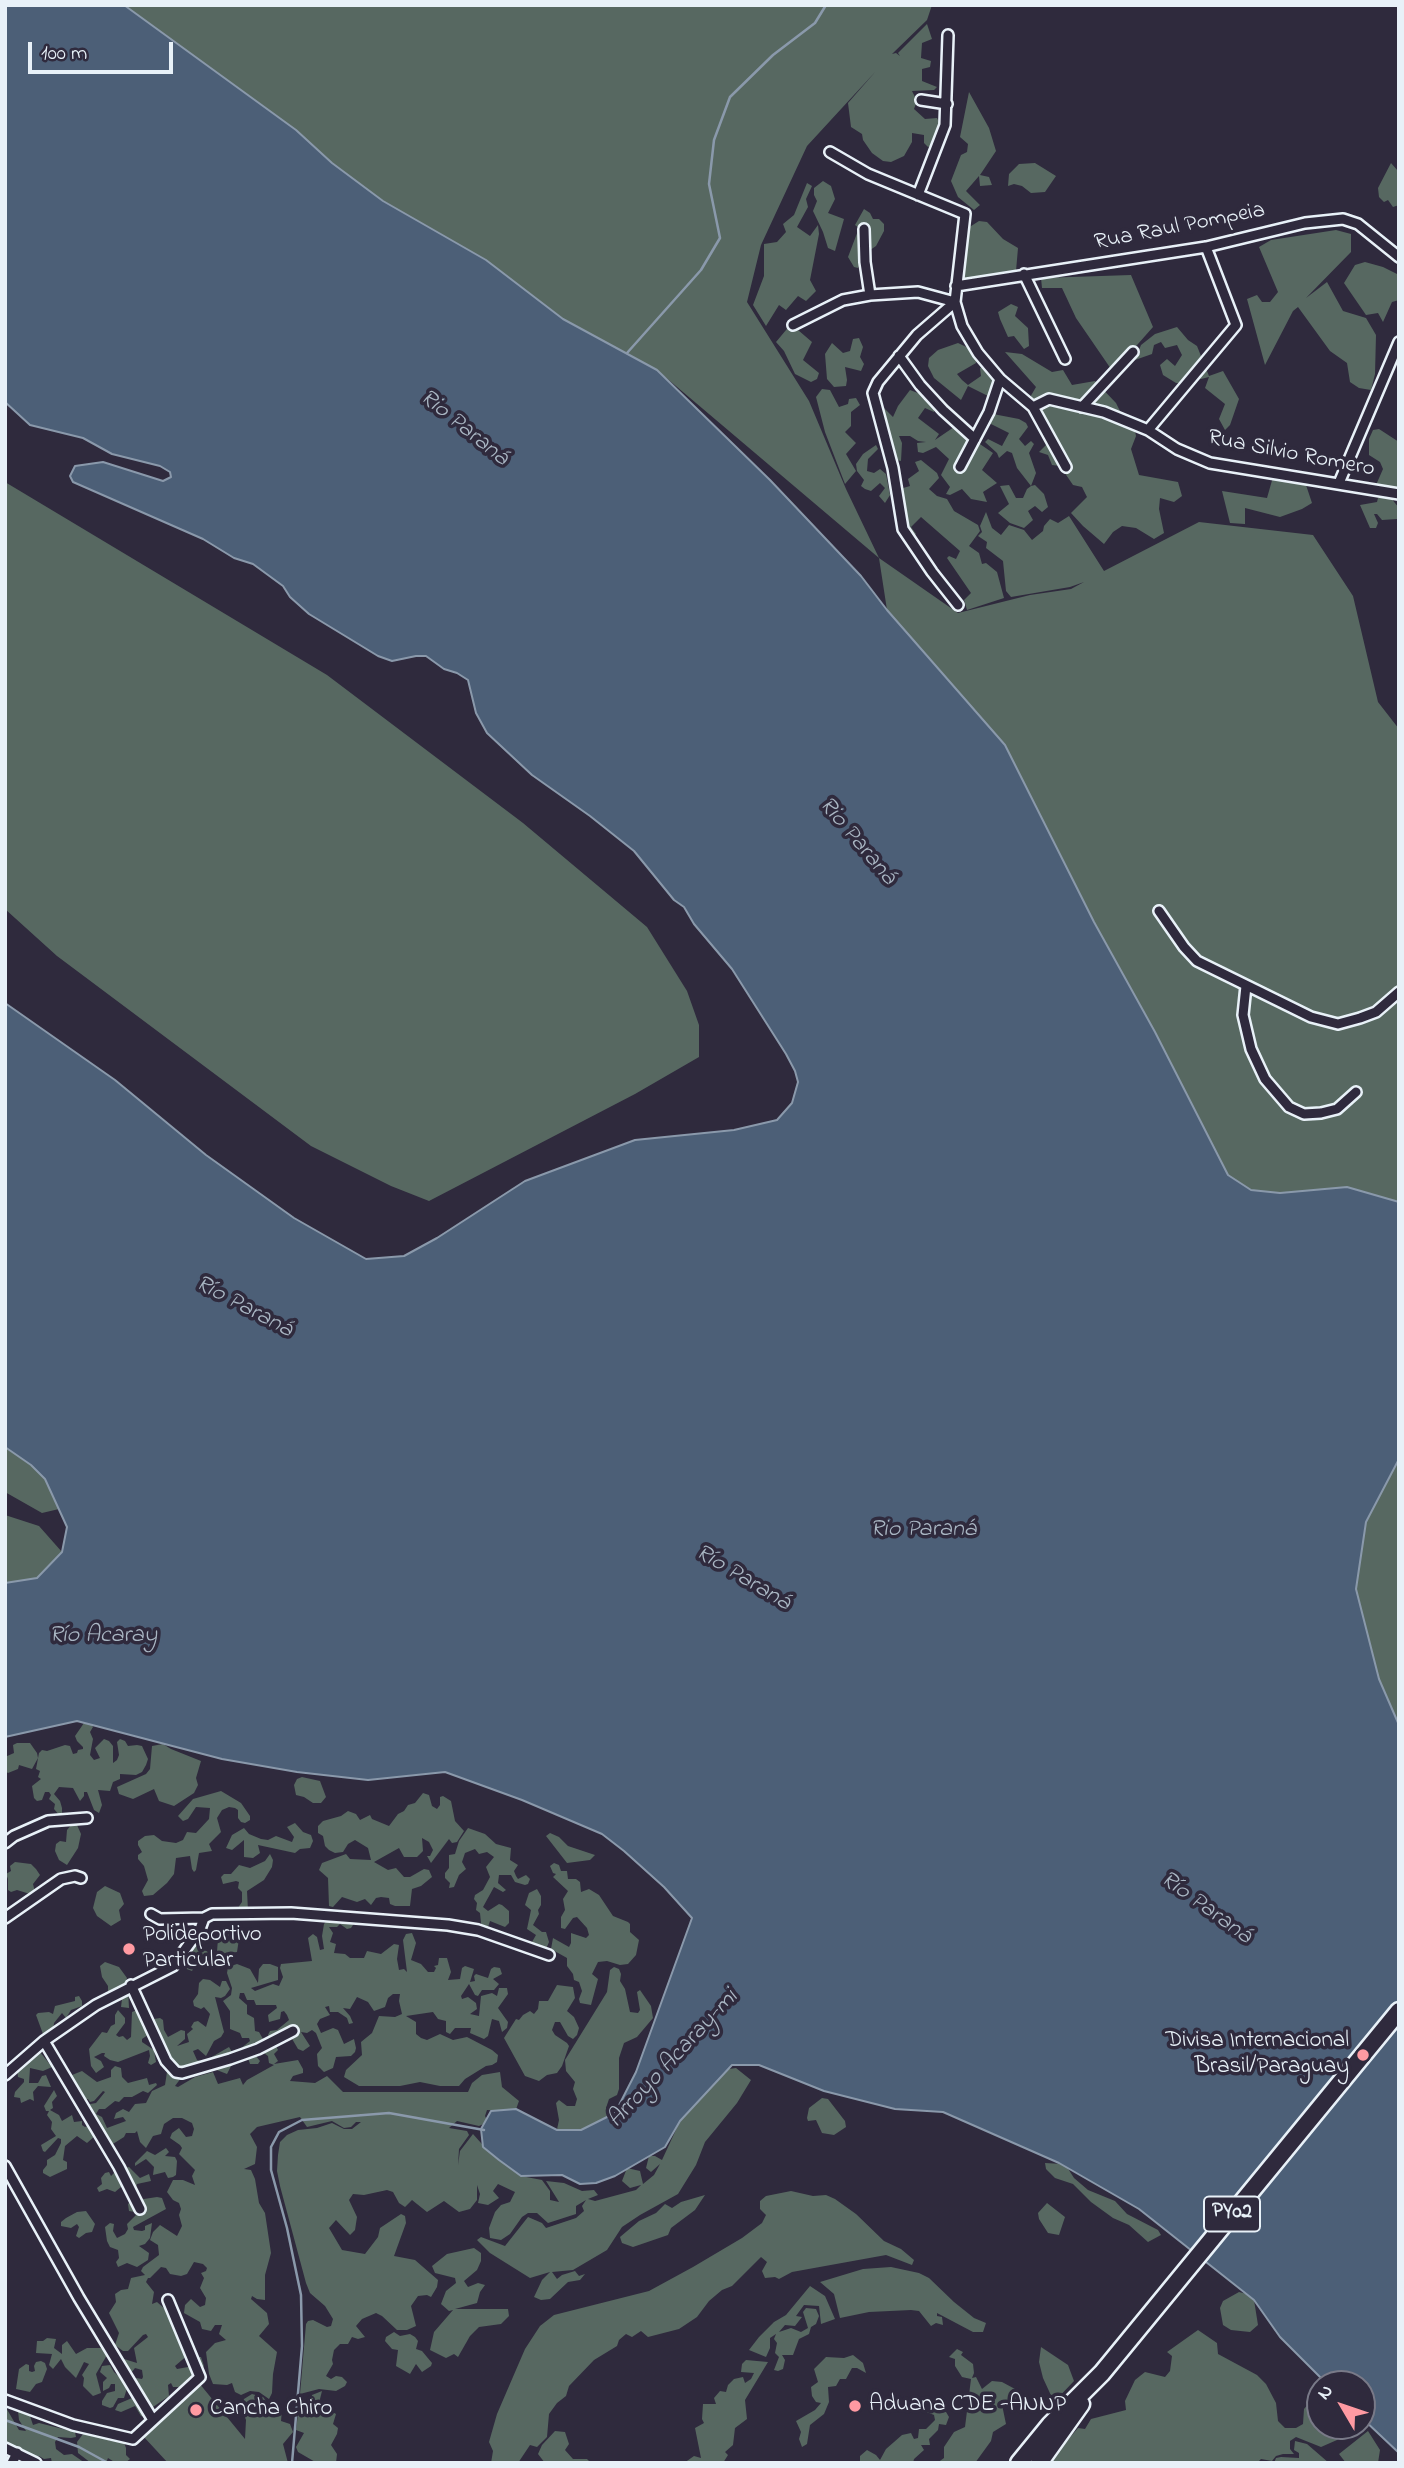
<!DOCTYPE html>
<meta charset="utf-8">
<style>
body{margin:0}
#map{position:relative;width:1404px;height:2468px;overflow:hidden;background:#2f2a3d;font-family:"Indie Flower",sans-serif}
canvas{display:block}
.frame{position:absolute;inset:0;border:7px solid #e8f1f8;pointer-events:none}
.north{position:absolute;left:1306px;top:2370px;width:70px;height:70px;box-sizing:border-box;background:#2f2a3d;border:2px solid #797a88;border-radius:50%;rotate:309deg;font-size:19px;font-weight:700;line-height:28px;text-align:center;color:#e8f1f8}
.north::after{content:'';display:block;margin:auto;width:24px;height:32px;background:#ff9aa2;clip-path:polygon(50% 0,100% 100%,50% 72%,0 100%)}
.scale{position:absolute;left:28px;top:42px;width:145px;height:32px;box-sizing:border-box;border:4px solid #e8f1f8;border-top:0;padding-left:9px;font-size:21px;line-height:24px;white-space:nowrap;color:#e8f1f8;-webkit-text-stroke:5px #2f2a3d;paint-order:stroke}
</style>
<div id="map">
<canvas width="1404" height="2468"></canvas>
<div class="frame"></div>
<div class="north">N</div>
<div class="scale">100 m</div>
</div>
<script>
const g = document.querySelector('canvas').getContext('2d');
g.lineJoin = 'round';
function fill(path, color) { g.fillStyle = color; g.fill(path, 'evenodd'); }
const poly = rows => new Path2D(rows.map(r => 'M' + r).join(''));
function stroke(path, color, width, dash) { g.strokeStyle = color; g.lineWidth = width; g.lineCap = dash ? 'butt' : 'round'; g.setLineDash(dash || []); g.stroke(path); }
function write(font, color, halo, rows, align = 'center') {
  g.font = font + ' "Indie Flower",sans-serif'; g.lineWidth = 7; g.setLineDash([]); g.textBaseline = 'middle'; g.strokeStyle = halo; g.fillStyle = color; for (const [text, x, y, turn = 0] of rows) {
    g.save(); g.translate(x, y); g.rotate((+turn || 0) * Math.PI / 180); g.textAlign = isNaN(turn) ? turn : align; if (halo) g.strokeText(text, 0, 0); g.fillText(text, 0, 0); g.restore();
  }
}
const green = poly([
 [124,5,932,5,927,20,892,54,896,53,900,56,898,53,927,24,932,39,922,43,921,58,931,61,930,67,922,69,922,81,937,87,934,90,912,91,917,101,914,109,925,119,937,118,940,124,935,144,928,147,924,143,924,135,912,133,912,142,904,156,891,162,883,161,872,153,863,140,862,134,851,127,848,103,876,71,807,146,761,245,747,302,809,401,846,489,879,558,958,613,1030,595,1071,589,1084,582,1070,587,1011,597,1006,591,1003,561,986,548,987,542,978,536,982,532,980,526,986,512,992,528,1001,535,1009,525,1024,530,1032,540,1043,531,1044,526,1050,519,1058,523,1069,516,1104,571,1199,522,1313,535,1353,596,1378,702,1399,729,1399,1202,1347,1187,1280,1193,1251,1190,1228,1175,1155,1032,1094,922,1005,745,887,610,879,558,657,370,563,319,486,260,383,201,332,163,296,130],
 [969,92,989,128,996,151,980,175,989,177,992,185,980,186,979,176,966,191,980,205,974,210,958,197,951,181,961,155,967,152,968,144,960,137],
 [1035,163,1056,176,1045,192,1031,193,1022,186,1014,184,1008,186,1009,174,1019,164],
 [1391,163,1398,171,1399,205,1393,207,1388,200,1384,202,1379,197,1378,188],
 [823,181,831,186,835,199,828,213,844,219,835,251,828,248,823,232,813,211,817,201,814,195,814,188],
 [807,183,812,186,806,199,808,207,797,227,810,236,818,225,819,234,810,280,816,291,806,301,798,296,786,310,779,305,766,326,753,305,764,276,764,244,777,242,786,232,783,224,794,215],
 [864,209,870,213,873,219,879,219,884,224,884,231,876,246,863,255,862,261,858,268,854,267,848,257,859,228,855,225],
 [979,221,987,222,1003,239,1018,248,1016,271,1003,272,961,284,968,228],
 [1336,230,1351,234,1351,252,1306,298,1327,282,1343,311,1366,318,1376,335,1375,374,1371,390,1359,388,1350,382,1347,363,1330,351,1298,307,1293,311,1265,365,1247,299,1257,295,1262,302,1270,302,1278,292,1259,247,1271,240],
 [1365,262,1383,267,1399,275,1399,300,1392,302,1383,322,1378,313,1366,315,1344,283,1355,265],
 [1131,275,1153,327,1130,353,1111,369,1076,318,1062,288,1042,288,1041,278],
 [1011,304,1018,307,1015,316,1028,328,1029,346,1024,349,1014,336,1008,337,1000,319,998,312],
 [791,324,812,342,803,360,819,373,817,379,811,382,795,374,784,351,776,342],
 [1177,327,1188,340,1197,346,1209,376,1223,371,1239,399,1230,425,1225,430,1219,419,1225,404,1205,388,1209,377,1201,379,1190,374,1182,383,1176,383,1163,375,1160,365,1167,359,1175,366,1182,355,1177,345,1165,348,1161,342,1154,345,1152,354,1135,360,1141,345,1155,334],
 [859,338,863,347,860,357,864,364,861,371,845,367,847,380,846,386,834,387,827,379,825,354,832,343,843,353,850,351,853,339],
 [958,343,975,351,976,363,957,374,962,380,968,385,981,376,980,368,986,366,996,379,988,403,988,396,968,386,961,400,934,378,928,366,929,358,938,350],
 [1005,352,1022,354,1052,372,1063,370,1072,385,1095,381,1116,403,1123,417,1134,426,1136,436,1131,449,1139,475,1178,482,1182,496,1174,502,1160,498,1159,509,1164,533,1154,539,1136,528,1122,526,1113,532,1104,544,1083,526,1071,513,1087,497,1082,487,1073,485,1060,466,1052,465,1048,455,1039,452,1051,440,1029,399,1036,387],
 [822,389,830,390,839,407,848,404,849,399,856,398,860,405,851,412,851,426,845,432,856,443,846,454,856,471,845,484,825,432,816,397],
 [910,390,923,395,934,403,934,412,925,408,918,418,939,434,935,440,957,425,974,440,993,453,982,470,997,483,983,492,987,502,971,499,962,489,950,495,946,494,950,487,941,475,949,459,936,447,923,453,918,452,917,443,926,442,918,441,910,436,899,436,902,443,901,461,892,459,878,408,884,408,893,417,898,406],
 [993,414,1019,419,1026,423,1028,427,1019,439,1025,446,1031,441,1034,444,1029,453,1036,473,1031,486,1035,485,1044,494,1048,507,1042,512,1035,506,1028,511,1033,520,1024,528,1010,523,998,513,1009,504,1000,486,1009,485,1016,498,1023,498,1027,489,1031,486,1017,468,1012,453,1007,451,999,458,997,453,985,442,988,439,1002,446,1009,433,989,423],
 [1379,429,1399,442,1399,493,1377,489,1376,485,1383,469,1380,462,1369,455,1369,439,1373,430],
 [876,445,878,449,868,459,867,471,874,473,880,469,886,474,890,495,885,503,879,496,885,488,880,483,871,491,865,489,861,486,864,480,857,471,856,464,863,454],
 [921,460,937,473,939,478,929,489,937,496,947,499,954,511,978,525,980,531,969,546,979,553,982,564,986,563,997,572,1004,598,967,610,964,600,971,593,947,558,949,556,956,559,960,551,921,517,911,527,916,534,909,541,893,491,910,486,908,479,919,471,915,462],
 [1273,477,1305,482,1312,503,1302,509,1280,517,1245,508,1245,524,1230,523,1222,491,1267,498],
 [5,482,327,675,523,823,647,927,687,991,699,1025,699,1057,635,1094,429,1201,391,1186,311,1146,57,956,5,909],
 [1378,498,1391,498,1399,508,1399,515,1397,519,1382,520,1377,514,1374,514,1378,523,1376,528,1370,528,1360,505,1377,502],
 [5,1447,31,1465,45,1479,59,1509,42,1513,5,1492],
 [1399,1459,1399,1725,1379,1679,1356,1589,1366,1522],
 [5,1515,39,1526,62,1552,37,1578,5,1583],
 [84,1723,91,1724,93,1727,90,1732,93,1739,90,1755,94,1760,100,1758,95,1748,104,1739,109,1741,113,1746,113,1763,117,1760,119,1755,117,1742,120,1739,125,1741,128,1746,137,1745,142,1746,148,1759,146,1765,142,1772,136,1775,120,1774,120,1779,113,1782,110,1791,98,1790,102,1805,99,1813,94,1810,87,1792,84,1792,84,1796,80,1801,73,1788,59,1787,54,1794,60,1801,62,1808,62,1815,60,1816,54,1809,55,1804,49,1799,51,1795,49,1792,45,1792,42,1800,37,1801,34,1798,32,1786,41,1779,38,1777,40,1771,36,1769,39,1753,42,1750,47,1751,65,1745,70,1746,73,1754,77,1753,78,1750,83,1749,83,1747,77,1741,75,1736],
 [17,1743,30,1743,37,1753,38,1758,32,1769,19,1765,18,1769,8,1773,5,1771,5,1757,14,1753,13,1745],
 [163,1744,171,1749,201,1761,196,1778,198,1785,194,1793,174,1806,159,1801,154,1789,133,1799,119,1794,117,1787,146,1774,150,1769,152,1746],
 [302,1777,320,1781,326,1797,321,1803,313,1803,304,1797,296,1795,294,1785,297,1779],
 [221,1791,241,1803,250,1816,250,1820,245,1823,241,1822,238,1818,238,1810,235,1808,229,1807,222,1810,217,1818,221,1832,209,1844,212,1851,199,1853,196,1870,194,1872,192,1869,190,1856,176,1858,174,1874,167,1883,153,1895,144,1896,142,1891,148,1880,144,1866,138,1859,138,1855,142,1852,138,1845,138,1841,145,1836,154,1835,162,1841,176,1843,183,1840,187,1832,196,1833,209,1819,210,1808,196,1807,188,1819,183,1821,178,1816,193,1799],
 [423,1793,429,1795,432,1806,437,1809,440,1805,440,1797,443,1796,451,1801,455,1821,464,1831,457,1842,452,1843,449,1839,431,1863,427,1856,430,1856,433,1850,429,1842,422,1838,423,1851,417,1857,404,1857,399,1848,374,1862,388,1870,396,1868,404,1877,410,1877,424,1869,429,1870,432,1877,421,1886,412,1889,410,1906,395,1906,390,1904,389,1898,381,1897,376,1898,371,1905,365,1899,357,1902,342,1897,333,1907,329,1906,328,1878,319,1870,322,1863,346,1854,350,1859,371,1860,368,1848,355,1840,348,1844,343,1852,335,1853,329,1850,325,1846,323,1836,318,1833,318,1826,323,1821,341,1816,348,1811,356,1814,360,1820,370,1815,372,1819,389,1826,398,1814,404,1811,408,1805,415,1803],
 [295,1823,303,1832,311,1835,313,1841,310,1848,300,1849,295,1853,258,1845,260,1853,253,1858,244,1857,244,1840,232,1850,226,1848,232,1835,244,1828,249,1834,261,1839,268,1840,276,1836,292,1842,294,1837,287,1827],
 [72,1824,77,1825,81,1834,78,1848,67,1865,59,1860,55,1851,56,1844,60,1841,66,1842,67,1830],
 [468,1828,485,1834,496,1844,511,1848,510,1860,518,1865,514,1871,516,1876,518,1879,526,1875,530,1879,528,1884,525,1885,515,1882,511,1875,499,1875,498,1883,506,1890,503,1892,494,1887,483,1907,488,1911,499,1904,502,1905,509,1911,509,1923,505,1927,490,1921,485,1936,479,1933,481,1923,480,1913,476,1910,477,1903,474,1899,475,1895,483,1890,490,1877,486,1867,494,1857,487,1852,479,1854,475,1849,465,1853,462,1862,466,1869,459,1875,454,1887,449,1888,450,1883,445,1878,445,1873,449,1868,449,1855,455,1854,459,1841],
 [550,1833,559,1837,568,1846,595,1855,590,1860,567,1863,546,1836],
 [270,1854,273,1860,272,1867,264,1880,247,1891,248,1911,235,1912,242,1902,242,1892,238,1888,239,1882,236,1881,223,1884,221,1877,224,1874,231,1874,239,1865,250,1868,265,1861],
 [15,1862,31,1864,36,1869,40,1875,33,1884,35,1892,30,1894,17,1890,11,1892,8,1890,8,1879,6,1874,11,1871,10,1866],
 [554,1863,559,1865,561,1871,567,1871,568,1879,576,1879,580,1882,581,1892,589,1889,599,1895,613,1916,628,1922,630,1924,630,1932,639,1940,636,1955,628,1964,620,1965,607,1961,598,1962,592,1974,598,1979,591,2005,580,2003,579,1999,582,1991,579,1982,574,1980,573,1974,567,1966,567,1958,551,1949,553,1938,569,1947,571,1943,571,1933,586,1938,589,1935,587,1928,577,1917,573,1918,565,1929,561,1928,561,1917,565,1910,563,1899,568,1891,553,1877,556,1874,553,1873,550,1866],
 [105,1886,120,1893,124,1904,119,1910,121,1920,111,1926,97,1916,93,1908,97,1892],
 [537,1889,541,1896,541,1905,538,1910,539,1914,533,1925,542,1932,546,1932,549,1942,542,1959,528,1954,525,1951,526,1946,532,1942,536,1935,527,1929,531,1910,525,1905,529,1893],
 [328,1919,351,1921,353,1925,351,1928,347,1929,340,1924,337,1927,329,1927,333,1933,330,1942,336,1944,334,1953,345,1954,350,1958,364,1958,367,1951,381,1954,394,1944,399,1945,397,1959,399,1970,404,1969,407,1972,403,1940,406,1934,412,1933,416,1943,411,1960,421,1964,428,1972,434,1972,436,1968,434,1966,438,1965,439,1958,447,1958,451,1972,448,1980,460,1979,462,1968,465,1966,474,1969,470,1982,475,1981,474,1976,476,1974,488,1978,491,1969,494,1967,500,1968,502,1974,493,1979,499,1984,494,1990,482,1990,478,1996,475,1995,469,1984,461,1996,462,1999,468,1997,476,2003,477,2009,470,2014,479,2016,481,1996,492,1993,497,1996,499,1988,507,1988,508,1994,498,2008,508,2022,507,2028,502,2032,499,2021,492,2019,488,2036,484,2039,470,2033,471,2028,455,2028,450,2034,446,2032,446,2021,438,2019,433,2012,406,2016,416,2022,416,2034,421,2038,427,2040,440,2034,453,2040,467,2037,492,2050,498,2055,497,2062,492,2065,486,2066,465,2079,459,2086,440,2086,420,2082,400,2086,359,2086,344,2077,346,2070,362,2055,361,2042,372,2033,379,2016,395,2017,402,2014,399,2001,400,1994,393,1994,388,1998,385,2007,374,2011,368,2002,357,1997,350,2009,343,2008,350,2016,353,2023,349,2024,347,2018,338,2012,330,2012,329,2006,325,2007,330,2015,320,2019,317,2024,321,2033,333,2028,338,2030,344,2044,354,2039,356,2048,355,2052,351,2056,336,2057,333,2068,324,2072,318,2066,317,2054,322,2048,316,2033,312,2030,307,2033,301,2032,310,2046,303,2051,298,2049,291,2037,287,2035,271,2040,268,2035,270,2031,277,2030,289,2020,287,2015,284,2011,281,2012,280,2019,269,2022,268,2015,277,2008,276,2005,256,2005,254,2000,247,2000,244,1993,240,1993,239,1998,247,2005,247,2014,254,2018,255,2031,259,2032,263,2039,275,2044,278,2050,274,2054,278,2061,274,2064,298,2060,303,2069,303,2073,293,2076,290,2081,315,2083,327,2076,343,2092,468,2092,472,2083,482,2075,500,2072,502,2087,519,2101,515,2112,487,2110,485,2116,488,2122,479,2126,457,2121,449,2128,467,2131,469,2135,459,2149,458,2165,460,2151,473,2134,489,2152,521,2176,542,2180,550,2191,550,2200,559,2202,546,2181,564,2183,582,2191,594,2190,598,2195,588,2199,595,2201,636,2190,641,2185,630,2188,622,2181,627,2168,640,2171,643,2184,654,2175,660,2164,651,2172,646,2168,649,2156,655,2156,662,2160,681,2119,729,2069,736,2068,751,2080,737,2103,705,2142,696,2165,678,2194,640,2215,622,2227,607,2250,573,2270,552,2272,557,2279,562,2275,575,2271,579,2276,585,2274,580,2280,568,2282,550,2299,541,2300,534,2297,542,2280,550,2272,530,2278,490,2253,477,2240,481,2237,505,2246,528,2217,542,2223,546,2228,576,2218,584,2211,582,2206,586,2200,576,2206,576,2214,548,2223,537,2213,528,2213,522,2217,510,2234,501,2240,490,2238,489,2228,495,2212,501,2205,510,2202,515,2192,498,2184,493,2191,499,2198,488,2205,478,2203,480,2194,477,2185,477,2200,470,2209,459,2212,444,2201,427,2212,412,2200,405,2207,399,2203,393,2192,387,2190,364,2195,353,2194,349,2200,357,2217,355,2230,350,2235,336,2220,329,2228,342,2250,365,2254,378,2237,380,2228,401,2214,405,2216,406,2223,394,2256,415,2260,438,2280,437,2287,431,2297,427,2295,418,2296,411,2306,416,2326,407,2330,397,2330,382,2316,376,2313,362,2319,356,2326,365,2337,358,2339,352,2337,348,2344,340,2344,334,2350,332,2360,333,2364,326,2376,331,2379,336,2376,342,2377,347,2382,345,2386,336,2391,319,2389,300,2394,306,2324,308,2321,313,2320,327,2327,331,2326,333,2319,325,2306,310,2293,306,2283,280,2186,277,2171,278,2155,280,2142,287,2135,298,2130,317,2128,332,2123,344,2129,352,2129,361,2122,356,2122,351,2127,344,2128,332,2121,307,2127,300,2117,257,2127,250,2134,257,2147,255,2164,244,2169,251,2170,255,2179,259,2203,265,2213,271,2253,265,2275,265,2300,257,2299,252,2296,251,2299,267,2313,269,2324,259,2336,277,2352,273,2374,272,2393,269,2399,259,2392,250,2391,241,2395,235,2392,232,2383,227,2385,213,2384,209,2374,206,2352,215,2343,226,2340,219,2334,222,2325,215,2325,211,2331,202,2329,200,2322,184,2313,185,2305,191,2299,200,2307,205,2305,206,2298,200,2288,204,2278,201,2273,206,2271,207,2268,203,2264,194,2262,187,2274,181,2276,170,2274,166,2268,161,2267,150,2278,148,2278,146,2282,154,2292,152,2304,157,2302,165,2309,173,2310,183,2322,180,2330,189,2354,175,2366,177,2369,188,2367,194,2357,201,2357,204,2366,196,2377,183,2387,173,2387,171,2383,168,2385,169,2396,153,2407,151,2413,145,2417,141,2416,135,2406,121,2412,115,2410,118,2404,132,2398,129,2391,130,2382,136,2378,142,2379,143,2377,142,2370,135,2368,128,2377,123,2377,115,2371,114,2366,124,2359,137,2363,134,2348,148,2337,146,2334,143,2335,128,2351,123,2351,115,2345,119,2333,109,2313,116,2302,115,2294,121,2290,128,2289,131,2278,145,2275,141,2271,143,2267,159,2255,158,2245,150,2240,153,2232,160,2225,177,2236,182,2226,179,2215,181,2209,179,2203,173,2200,167,2192,173,2180,183,2180,195,2185,192,2176,195,2170,179,2154,182,2148,180,2145,170,2138,172,2133,179,2128,186,2137,192,2136,194,2129,192,2123,182,2118,173,2118,164,2124,161,2134,153,2136,146,2148,140,2142,137,2131,135,2133,126,2133,124,2137,108,2147,99,2143,96,2135,87,2143,77,2136,65,2146,63,2160,67,2162,67,2169,50,2177,43,2173,43,2170,47,2165,47,2160,55,2155,61,2143,61,2139,58,2138,45,2152,43,2151,41,2145,56,2136,51,2129,52,2122,47,2115,49,2111,46,2111,44,2106,54,2090,57,2096,52,2102,53,2108,50,2110,59,2115,62,2121,72,2115,74,2122,82,2121,82,2125,85,2127,91,2125,88,2119,80,2114,79,2106,96,2103,105,2092,103,2091,94,2101,90,2102,88,2099,80,2101,71,2079,72,2075,82,2071,97,2082,111,2077,111,2070,115,2066,121,2068,122,2077,128,2083,147,2078,149,2085,156,2083,157,2085,148,2093,143,2091,132,2097,124,2097,119,2102,115,2101,105,2109,99,2109,96,2114,102,2117,107,2128,126,2121,123,2117,114,2119,116,2113,123,2109,129,2112,135,2104,146,2103,152,2091,165,2085,167,2072,170,2070,160,2046,164,2041,159,2040,152,2021,154,2019,160,2018,163,2020,164,2030,168,2037,181,2030,185,2031,185,2039,177,2046,189,2042,187,2034,193,2029,191,2027,194,2022,198,2021,206,2027,210,2014,204,2007,201,2009,194,2006,193,2001,198,1994,199,1983,203,1979,210,1980,220,1987,222,1981,226,1981,230,1989,225,1996,221,1998,215,1997,224,2032,221,2037,214,2041,206,2056,198,2049,193,2051,197,2060,203,2062,229,2047,237,2060,232,2064,227,2074,209,2067,189,2075,187,2078,183,2079,181,2073,181,2078,175,2086,178,2087,195,2077,213,2072,218,2084,240,2078,243,2085,247,2080,274,2065,269,2063,268,2056,261,2051,255,2055,260,2061,258,2064,250,2064,247,2055,240,2052,240,2049,250,2041,249,2038,242,2038,240,2033,230,2029,230,2011,223,2001,231,1995,232,1988,227,1973,228,1967,237,1964,250,1969,258,1983,259,1969,263,1964,270,1964,278,1967,278,1980,251,1988,255,1991,273,1984,279,1986,283,1977,280,1968,281,1964,312,1961,308,1938,313,1934,317,1937,320,1950,324,1949,322,1936,324,1924],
 [202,1923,207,1926,207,1940,200,1949,215,1954,217,1952,218,1938,232,1931,239,1939,237,1952,230,1953,223,1965,215,1963,206,1968,203,1967,201,1958,199,1958,192,1971,184,1968,182,1958],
 [105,1962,119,1967,127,1978,124,1986,128,1989,129,2008,121,2007,122,1999,112,1998,108,1992,108,1986,102,1977,100,1966],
 [614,1967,619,1969,621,1974,620,1981,625,1989,630,2012,638,2013,640,2010,637,1992,640,1990,651,2006,653,2018,637,2037,624,2043,619,2058,619,2089,617,2095,609,2099,606,2108,609,2111,609,2119,599,2136,556,2134,559,2120,556,2103,559,2100,567,2106,575,2106,577,2099,573,2089,575,2082,566,2071,565,2060,607,1992,610,1970],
 [557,1985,573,1987,575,1998,567,2011,574,2017,579,2028,577,2035,573,2039,568,2036,560,2022,555,2022,552,2030,555,2035,567,2043,569,2046,562,2066,557,2073,547,2075,539,2081,525,2076,504,2038,516,2019,519,2020,523,2015,530,2011,534,2014,538,2009,539,2001,548,2001],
 [79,1996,82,2001,82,2006,71,2010,66,2018,62,2013,54,2023,53,2030,43,2034,36,2015,38,2013,49,2012,53,2014,55,2006,75,2001,75,1997],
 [118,2010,125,2018,125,2023,116,2035,119,2037,123,2036,127,2040,131,2037,132,2012,137,2010,143,2021,142,2026,147,2031,148,2035,142,2039,142,2042,154,2050,156,2062,151,2065,148,2063,150,2056,149,2050,118,2062,110,2060,104,2056,105,2053,102,2053,94,2057,101,2061,104,2067,96,2073,91,2066,89,2049,102,2032,107,2033,111,2026,115,2024,115,2015],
 [40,2052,52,2067,43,2071,30,2068,29,2083,38,2083,42,2076,46,2075,51,2087,38,2086,33,2092,34,2101,30,2099,21,2103,20,2098,14,2097,15,2092,24,2082,24,2079,18,2077,17,2069,31,2057],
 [822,2098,828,2099,845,2121,846,2127,834,2135,822,2133,816,2120,808,2121,807,2118,809,2108],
 [166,2148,169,2152,165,2156,175,2157,177,2161,176,2175,173,2177,168,2178,165,2172,153,2175,154,2167,146,2159,135,2166,135,2163,147,2151,155,2155],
 [1045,2163,1062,2164,1067,2167,1074,2178,1088,2190,1115,2201,1127,2214,1158,2230,1161,2235,1148,2242,1129,2225,1113,2218,1091,2202,1073,2184,1055,2178,1046,2169],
 [129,2167,140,2178,149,2174,151,2181,137,2184,134,2194,126,2187,121,2187,115,2192,107,2189,99,2192,97,2188,102,2184,101,2178,105,2173,109,2172,111,2176,114,2173,118,2176,124,2168],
 [791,2191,813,2196,826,2195,835,2199,856,2214,884,2241,901,2249,914,2260,912,2265,886,2255,792,2272,779,2279,775,2277,765,2278,762,2271,767,2262,761,2257,732,2286,722,2290,709,2301,697,2317,679,2329,648,2337,641,2331,632,2337,626,2334,619,2340,617,2346,594,2360,569,2386,566,2396,557,2403,549,2414,547,2437,537,2447,530,2445,518,2463,491,2463,493,2451,489,2442,497,2414,525,2349,540,2326,554,2315,649,2291,693,2267,742,2238,762,2223,766,2215,760,2209,760,2201,766,2196],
 [705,2195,695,2210,671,2228,668,2235,633,2247,622,2243,620,2237,639,2221,656,2213,665,2204,672,2208,681,2202],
 [157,2197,162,2198,166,2209,133,2227,134,2230,142,2231,145,2230,145,2226,152,2223,150,2238,145,2244,139,2246,149,2253,148,2260,137,2267,127,2263,118,2267,116,2262,119,2258,118,2250,110,2247,107,2241,105,2227,110,2223,114,2224,113,2231,117,2238,125,2234,128,2229,127,2224,136,2215,135,2212,129,2211,128,2204,131,2201],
 [1047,2203,1065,2217,1059,2235,1048,2233,1039,2219,1038,2213],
 [86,2211,95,2224,92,2232,86,2233,79,2238,76,2236,79,2227,77,2224,71,2228,61,2226,61,2222,66,2218,77,2212],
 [474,2248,481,2253,481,2261,477,2270,464,2281,468,2287,478,2283,485,2285,480,2292,477,2303,455,2309,508,2309,509,2316,501,2324,479,2327,470,2336,458,2357,454,2354,446,2358,430,2350,434,2332,453,2310,449,2311,441,2304,446,2291,456,2283,455,2278,435,2273,432,2266,447,2254],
 [891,2267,919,2273,929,2278,954,2302,974,2318,986,2323,983,2332,973,2332,937,2313,937,2316,942,2317,943,2325,936,2323,931,2326,919,2311,911,2310,869,2312,840,2318,834,2294,820,2282,863,2269],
 [810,2286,825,2296,835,2319,821,2324,819,2306,804,2305,796,2316,802,2317,795,2326,785,2325,779,2332,791,2328,801,2332,808,2328,803,2312,806,2308,816,2309,819,2316,816,2324,811,2327,809,2334,799,2339,793,2355,782,2355,785,2360,783,2369,778,2371,774,2370,779,2357,775,2353,777,2343,774,2339,776,2334,770,2338,770,2348,766,2357,749,2350,759,2337,774,2322,786,2315],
 [1239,2292,1247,2294,1254,2300,1258,2325,1250,2332,1231,2330,1223,2325,1220,2308,1223,2301],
 [1198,2330,1217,2343,1218,2354,1257,2375,1266,2384,1276,2403,1278,2421,1285,2428,1296,2428,1303,2424,1304,2409,1316,2395,1320,2394,1320,2426,1348,2426,1347,2432,1337,2440,1321,2447,1296,2437,1290,2441,1290,2449,1294,2454,1283,2454,1276,2456,1272,2461,1261,2459,1257,2463,1032,2463,1052,2439,1067,2441,1078,2428,1085,2429,1091,2419,1126,2410,1125,2401,1135,2380,1145,2372,1165,2377,1170,2371,1172,2356,1167,2352],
 [394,2332,400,2336,410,2334,415,2337,418,2341,416,2349,422,2351,432,2363,431,2366,422,2372,416,2364,410,2374,396,2366,398,2350,392,2349,385,2341,386,2337],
 [47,2338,56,2339,54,2348,62,2354,62,2345,67,2341,76,2354,87,2348,101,2348,105,2352,107,2355,96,2374,101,2393,93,2396,83,2386,84,2378,82,2375,89,2364,84,2362,76,2378,65,2367,61,2359,53,2369,49,2365,52,2354,36,2353,37,2341,43,2341],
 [1041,2347,1068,2365,1074,2381,1054,2402,1043,2378,1039,2362],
 [957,2349,963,2352,961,2355,973,2364,974,2373,972,2378,976,2377,982,2389,992,2381,1002,2382,1015,2389,1018,2398,1010,2407,1001,2400,1006,2424,993,2432,991,2441,975,2463,937,2463,944,2458,944,2447,954,2432,965,2427,971,2379,962,2377,955,2366,955,2359,949,2357],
 [853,2355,863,2363,866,2373,857,2368,852,2368,846,2379,840,2379,836,2386,828,2387,829,2402,824,2414,810,2425,807,2444,802,2447,799,2439,801,2432,796,2421,815,2410,821,2403,816,2402,812,2396,811,2387,818,2382,814,2369,826,2357,844,2358],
 [746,2360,768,2362,745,2400,747,2419,735,2428,733,2445,725,2452,728,2455,723,2463,684,2463,694,2456,701,2458,695,2428,704,2423,702,2419,703,2404,716,2404,714,2398,720,2391,726,2392,728,2385,734,2379,743,2377,745,2383,751,2379,754,2373,741,2372,742,2364],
 [41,2361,45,2363,47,2369,42,2382,36,2384,30,2392,16,2389,19,2369,26,2364,29,2365,29,2371,32,2372,35,2371,34,2366,36,2362],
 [110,2365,114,2372,128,2385,124,2398,118,2398,113,2407,110,2408,102,2405,102,2401,107,2393,115,2391,115,2384,111,2384,109,2388,103,2391,103,2382,107,2378,100,2372,102,2366],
 [199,2383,245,2439,246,2420,241,2407,244,2399,252,2394,263,2397,270,2406,282,2409,281,2421,290,2424,293,2432,283,2444,288,2463,168,2463,143,2436],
 [322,2391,320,2399,322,2410,329,2410,336,2414,333,2424,338,2428,337,2434,331,2445,337,2454,336,2463,317,2463,298,2452,296,2447,304,2433,296,2430,299,2406,304,2401,311,2400,312,2395],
 [925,2399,931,2400,937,2408,943,2407,949,2417,946,2425,939,2424,938,2430,929,2439,930,2445,921,2445,924,2450,914,2459,913,2463,860,2463,860,2456,867,2450,876,2455,880,2460,886,2449,902,2435,911,2433,914,2439,918,2438,919,2429,926,2429,935,2420,934,2415,922,2410,921,2403],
 [5,2406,19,2430,26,2431,19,2420,18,2411,27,2407,33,2425,39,2423,75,2432,76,2437,71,2438,58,2437,55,2442,56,2449,64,2455,72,2454,85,2463,52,2463,51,2458,44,2459,39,2456,31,2459,13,2445,5,2450],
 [555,2431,565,2432,569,2444,565,2450,573,2459,587,2459,591,2463,545,2463,538,2454,542,2445],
 [1368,2431,1380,2450,1378,2463,1346,2463,1339,2454],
 [89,2432,106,2437,110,2441,113,2436,123,2440,126,2448,126,2455,130,2459,125,2463,116,2463,108,2458,106,2463,91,2463,78,2453,77,2442,83,2434],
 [1295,2441,1307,2444,1329,2463,1274,2463,1276,2458,1281,2457,1299,2458,1299,2453,1294,2450]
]);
const water = poly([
 [5,5,124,5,296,130,332,163,383,201,486,260,563,319,657,370,770,480,861,576,887,610,1005,745,1094,922,1155,1032,1228,1175,1251,1190,1280,1193,1347,1187,1399,1202,1399,1459,1366,1522,1356,1589,1379,1679,1399,1725,1399,2453,1362,2418,1362,2384,1327,2384,1280,2337,1254,2300,1139,2209,1059,2163,943,2112,895,2109,824,2091,759,2065,732,2065,680,2121,665,2147,615,2176,596,2183,580,2184,562,2175,521,2176,499,2160,483,2147,481,2129,491,2111,516,2109,557,2130,581,2130,615,2113,636,2072,692,1918,664,1887,624,1851,602,1834,522,1800,445,1772,368,1780,297,1772,222,1759,77,1721,5,1737,5,1583,37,1578,62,1552,67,1527,45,1479,31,1465,5,1447,5,1003,115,1080,206,1155,294,1218,366,1259,404,1256,437,1238,525,1181,635,1140,734,1130,777,1120,792,1103,798,1082,795,1071,786,1054,732,969,694,924,684,907,674,900,634,851,590,816,532,775,487,733,476,713,468,680,457,673,444,669,426,656,416,656,392,661,378,656,309,614,290,597,283,586,253,564,234,558,203,539,73,482,70,476,75,466,103,462,163,481,171,477,170,472,160,466,112,454,83,438,30,425,5,402,5,5]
]);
const stream = poly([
 [627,353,701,270,720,238,709,184,714,140,730,97,773,55,815,23,826,5],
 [5,2420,79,2447,108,2463],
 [292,2463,302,2346,301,2295,287,2228,271,2170,271,2147,279,2132,302,2120,389,2113,484,2130]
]);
const street = poly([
 [921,100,947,104],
 [830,152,868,174,965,214,955,302,962,326,978,353,1000,379,1033,407,1066,467],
 [918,195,945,125,948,35],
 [864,229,865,262,870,295],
 [1024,274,1065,359],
 [956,286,1206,247,1305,223,1343,219,1358,224,1399,257],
 [955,302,917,335,878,382,873,393,893,468,903,529,932,572,958,605],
 [793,325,843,300,870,295,918,292,955,302],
 [899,356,920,385,943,410,975,439],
 [1033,407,1049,399,1104,412,1148,430,1177,449,1210,463,1399,494],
 [1082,407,1133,352],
 [1148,430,1236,325,1206,247],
 [960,467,989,412,1000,379],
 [1339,483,1399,342],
 [1159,911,1184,947,1197,961,1311,1017,1338,1024,1360,1018,1376,1012,1399,992],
 [1246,986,1243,1015,1251,1049,1265,1079,1289,1107,1304,1114,1321,1113,1337,1109,1356,1092],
 [5,1843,14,1836,48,1821,87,1818],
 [151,1914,160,1919,204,1918],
 [5,1918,61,1879,75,1876,81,1878],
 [131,1985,166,2061,176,2072,182,2073,230,2059,258,2049,293,2031],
 [44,2041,119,2167,140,2209],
 [5,2075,44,2041,96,2005,173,1966,200,1929,204,1918,212,1914,291,1913,448,1925,478,1930,549,1955],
 [5,2166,79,2298,153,2420],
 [5,2400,73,2425,133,2439,200,2377,168,2300],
 [5,2448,36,2463],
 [12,2463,17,2453]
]);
const highway = poly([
 [1019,2463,1050,2425,1102,2373,1399,2011],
 [1039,2463,1081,2404]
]);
const markers = [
 [129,1949,7,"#ff9aa2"],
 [1363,2055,7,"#ff9aa2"],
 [855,2406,7,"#ff9aa2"],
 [196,2410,7,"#ff9aa2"]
];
const shields = [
 [1232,2214,56]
];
const shieldNames = [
 ["PY02",1232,2214]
];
const streetNames = [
 ["Rua Raul Pompeia",1180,228,-11],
 ["Rua Silvio Romero",1291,455,11]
];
const poiNames = [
 ["Polideportivo",143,1936],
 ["Particular",143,1962],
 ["Divisa Internacional",1349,2042,"right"],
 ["Brasil/Paraguay",1349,2068,"right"],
 ["Aduana CDE -ANNP",869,2406],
 ["Cancha Chiro",210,2410]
];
const waterNames = [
 ["Rio Paraná",463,429,39],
 ["Rio Paraná",856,842,50],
 ["Río Paraná",243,1308,28],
 ["Rio Paraná",923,1531],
 ["Río Paraná",742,1579,31],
 ["Río Acaray",103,1637],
 ["Río Paraná",1205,1909,36],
 ["Arroyo Acaray-mi",674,2060,-47]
];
fill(green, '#576861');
fill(water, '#4c5f77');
stroke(water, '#8a99ab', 2);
stroke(stream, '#8a99ab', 2.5);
stroke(street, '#e8f1f8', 14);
stroke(highway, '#e8f1f8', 21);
stroke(street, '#2f2a3d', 9);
stroke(highway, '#2f2a3d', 16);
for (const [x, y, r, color] of markers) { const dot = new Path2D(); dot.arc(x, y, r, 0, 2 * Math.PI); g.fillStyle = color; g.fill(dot); stroke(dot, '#2f2a3d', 2.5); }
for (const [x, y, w] of shields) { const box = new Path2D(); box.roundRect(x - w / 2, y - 17.5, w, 35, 5); g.fillStyle = '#2f2a3d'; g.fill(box); stroke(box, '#e8f1f8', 2); }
write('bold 21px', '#e8f1f8', null, shieldNames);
write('23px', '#e8f1f8', '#2f2a3d', streetNames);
write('23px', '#e8f1f8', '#2f2a3d', poiNames, 'left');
write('italic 24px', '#aab7c4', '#2f2a3d', waterNames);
</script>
